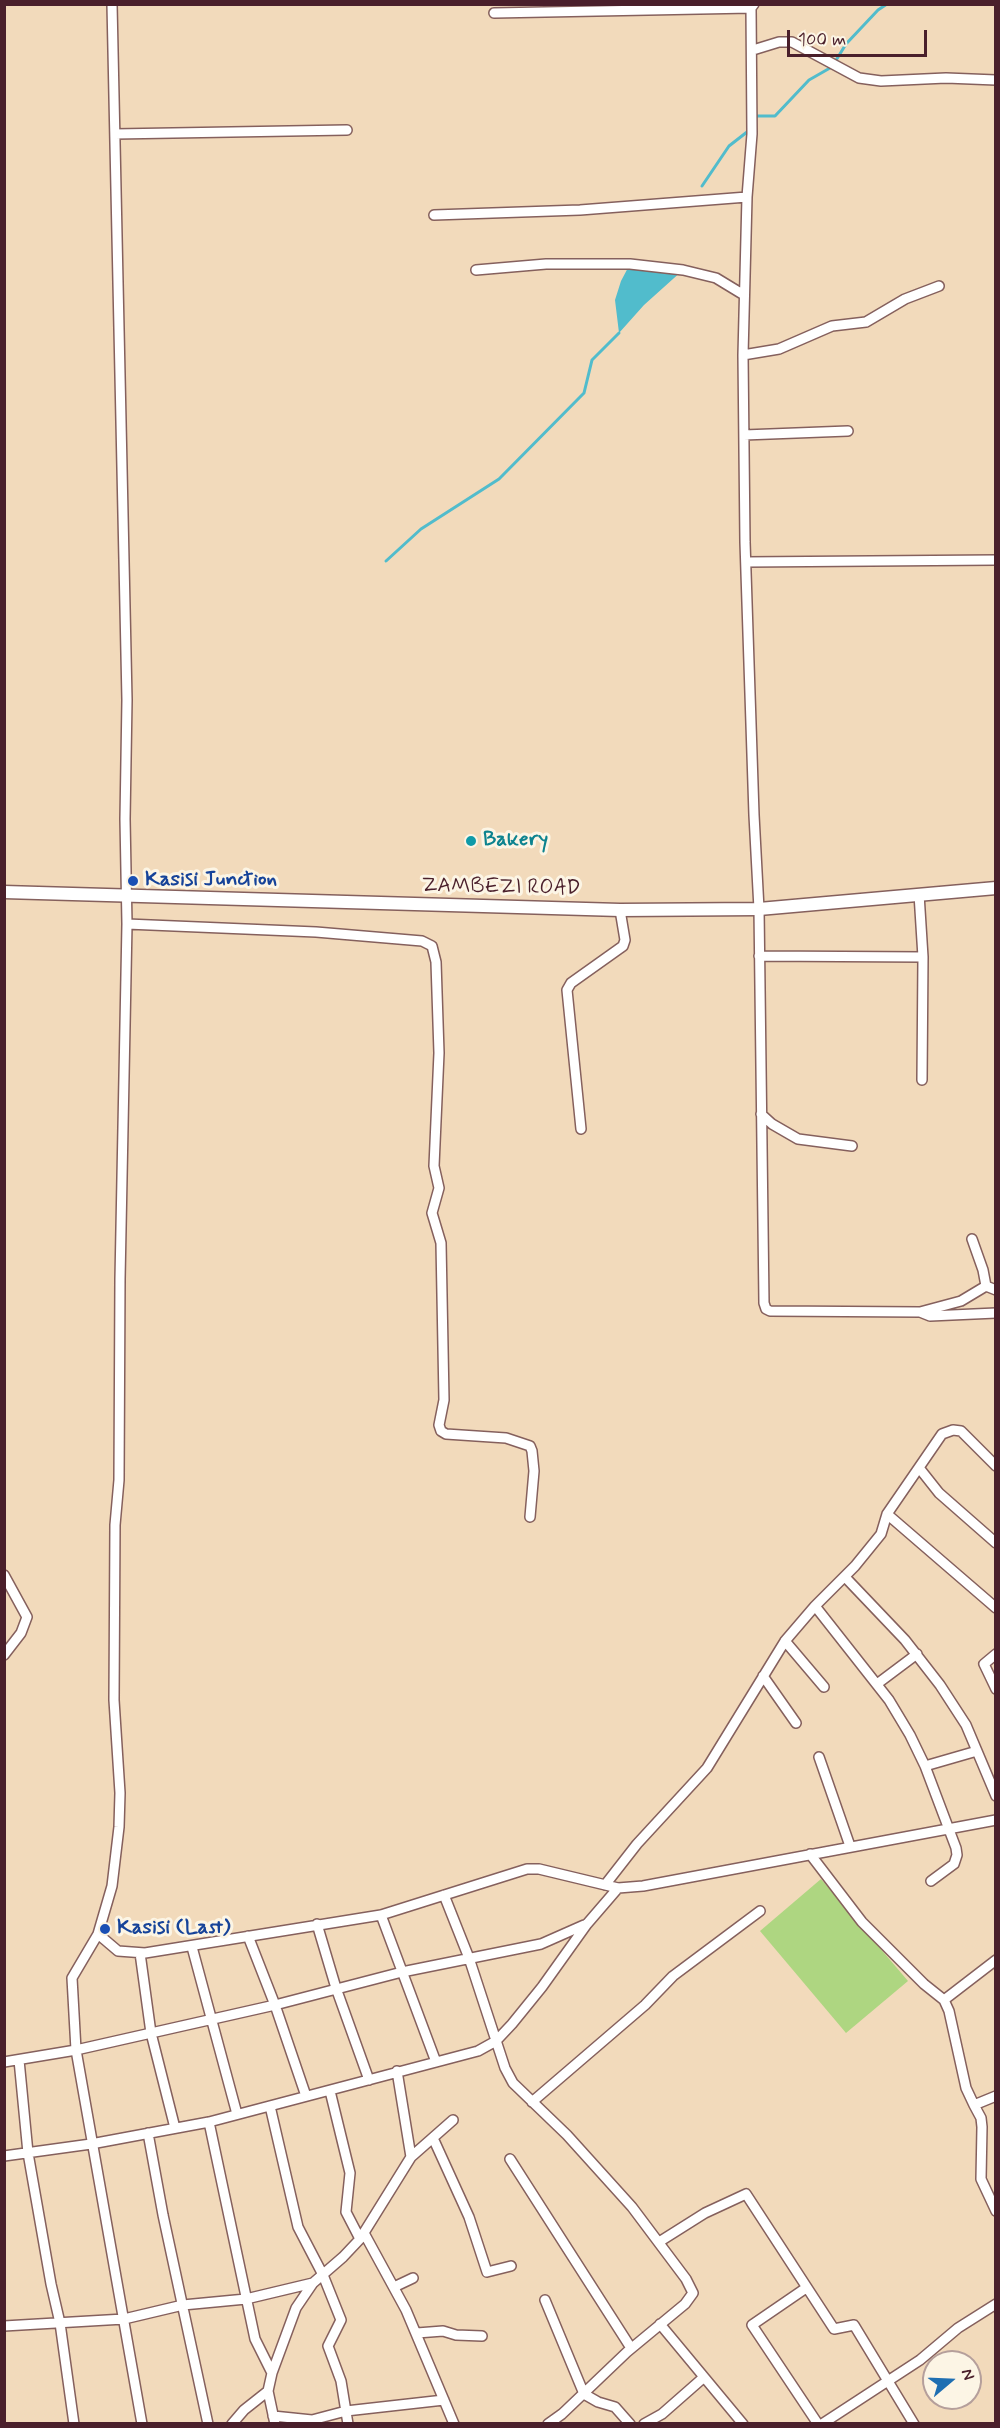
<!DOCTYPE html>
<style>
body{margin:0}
#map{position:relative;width:1000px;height:2428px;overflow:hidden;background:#f2dabb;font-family:Mynerve,sans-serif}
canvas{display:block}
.frame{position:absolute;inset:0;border:6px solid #4a1f2b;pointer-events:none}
.north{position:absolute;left:922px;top:2350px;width:60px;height:60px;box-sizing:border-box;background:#fcf5e5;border:2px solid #b59f9b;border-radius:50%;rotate:71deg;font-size:16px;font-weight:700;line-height:24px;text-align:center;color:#4a1f2b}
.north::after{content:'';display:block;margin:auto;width:21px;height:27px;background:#1f6fb2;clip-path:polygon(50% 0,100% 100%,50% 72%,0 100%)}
.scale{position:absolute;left:787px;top:30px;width:140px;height:27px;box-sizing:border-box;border:3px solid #4a1f2b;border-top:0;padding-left:8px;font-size:18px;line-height:21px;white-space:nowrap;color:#4a1f2b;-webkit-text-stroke:4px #fcf5e5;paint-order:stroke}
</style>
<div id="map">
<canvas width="1000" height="2428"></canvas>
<div class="frame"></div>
<div class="north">N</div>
<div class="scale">100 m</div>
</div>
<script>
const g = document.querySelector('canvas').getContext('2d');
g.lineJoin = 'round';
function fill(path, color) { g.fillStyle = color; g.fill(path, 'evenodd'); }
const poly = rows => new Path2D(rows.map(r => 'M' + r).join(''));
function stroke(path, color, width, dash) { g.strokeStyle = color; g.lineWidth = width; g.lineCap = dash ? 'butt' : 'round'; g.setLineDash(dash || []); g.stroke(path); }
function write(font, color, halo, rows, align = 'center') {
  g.font = font + ' Mynerve,sans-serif'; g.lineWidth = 6; g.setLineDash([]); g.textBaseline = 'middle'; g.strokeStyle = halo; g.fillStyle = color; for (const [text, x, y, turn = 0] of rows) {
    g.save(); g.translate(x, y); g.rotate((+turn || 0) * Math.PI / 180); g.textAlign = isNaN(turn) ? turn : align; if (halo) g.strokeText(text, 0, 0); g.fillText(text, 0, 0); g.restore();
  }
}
const green = poly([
 [821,1879,908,1981,846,2033,760,1931]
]);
const water = poly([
 [630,264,683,270,644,305,619,333,615,300,621,281]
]);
const stream = poly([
 [835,62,846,44,878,10,887,4],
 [753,116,775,116,809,80,830,68],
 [702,186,729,146,747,132,749,127],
 [386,561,421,529,499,479,584,393,592,360,619,333]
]);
const minor = poly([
 [112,4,127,700,125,819,127,924,120,1279,119,1480,115,1525,114,1700,120,1793,119,1827,112,1886,98,1934,118,1951,145,1953,381,1915,527,1869,539,1869,618,1888,643,1886,996,1820],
 [754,4,751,8,752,134,747,197,743,355,745,542,754,815,759,909,764,1303,766,1309,770,1311,920,1312,930,1316,996,1313],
 [494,13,751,8],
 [753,50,779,42,792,42,859,78,881,81,946,78,996,80],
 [115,134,347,130],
 [434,215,580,210,747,197],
 [476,270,546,264,630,264,683,270,716,278,744,295],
 [743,355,779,349,832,326,866,322,905,299,939,286],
 [744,435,848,431],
 [746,562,996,560],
 [919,894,923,957,922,1080],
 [127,924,316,932,422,941,432,946,436,962,439,1053,434,1166,439,1188,432,1213,441,1243,444,1400,439,1425,441,1431,446,1434,506,1438,530,1446,532,1451,534,1471,530,1517],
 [759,956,923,957],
 [761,1114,772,1124,798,1139,852,1146],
 [581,1129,567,990,571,983,623,946,625,940,620,910],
 [972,1239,983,1270,986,1286],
 [920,1312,961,1301,986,1286,996,1290],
 [920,1469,939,1493,996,1543],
 [887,1514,996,1608],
 [4,1575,27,1617,21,1633,4,1655],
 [845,1577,905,1640,940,1685,966,1725,996,1796],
 [815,1606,889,1700,910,1735,925,1766,956,1848,957,1855,954,1864,931,1881],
 [785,1641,824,1687],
 [996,1654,984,1664,996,1689],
 [763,1676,796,1723],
 [877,1684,917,1654],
 [819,1757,850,1846],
 [925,1766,977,1751],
 [810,1854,862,1922,924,1984,944,2000,949,2011,966,2088,974,2105],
 [605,1885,637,1844,707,1768,785,1641,815,1606,855,1566,881,1534,887,1514,942,1434,953,1430,961,1431,996,1466],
 [444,1895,469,1958,505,2068,513,2083,567,2135,632,2207,686,2279,693,2293,685,2304,627,2352,562,2414,548,2424],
 [381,1915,436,2062],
 [317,1924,336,1988,369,2080],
 [98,1934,72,1978,76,2050,142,2424],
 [248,1936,275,2005,306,2096],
 [192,1947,237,2114],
 [140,1953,151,2033,175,2128],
 [944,2000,996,1960],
 [19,2060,28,2153,51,2284,60,2323,74,2424],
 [4,2062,76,2050,275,2005,402,1972,541,1944,584,1925],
 [330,2091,350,2173,346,2212,360,2239],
 [996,2096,974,2105,981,2118,982,2127,981,2179,996,2211],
 [532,2102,645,2005,673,1976,760,1911],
 [270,2106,298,2227,323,2275,341,2320,328,2346,341,2381,348,2424],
 [209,2122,255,2339,272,2373],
 [148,2133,163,2215,208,2424],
 [433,2138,469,2217,487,2272,511,2266],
 [4,2156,91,2144,209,2122,478,2051,496,2041,512,2024,542,1987,587,1924,618,1888],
 [411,2157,453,2120],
 [510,2159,631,2348],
 [364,2233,406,2310,454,2424],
 [659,2242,705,2213,746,2194,834,2329,854,2325,914,2424],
 [394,2287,413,2278],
 [806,2288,752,2325,818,2424],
 [545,2300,584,2394,598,2402,615,2407,630,2424],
 [660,2324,743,2424],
 [4,2326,124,2319,183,2305,246,2299,313,2283],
 [417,2333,443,2331,456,2335,482,2336],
 [273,2416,312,2420,346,2411,444,2400],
 [232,2424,244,2410,268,2391],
 [275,2424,268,2391,272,2373,296,2308,313,2283,343,2257,360,2239,411,2157,397,2071],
 [644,2424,662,2414,703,2378],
 [822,2424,920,2360,958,2328,996,2304]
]);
const major = poly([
 [4,892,620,910,759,909,996,888]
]);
const markers = [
 [471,841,6,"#0f9aa8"],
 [133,881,6,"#1a4fb4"],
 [105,1929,6,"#1a4fb4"]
];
const cultureNames = [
 ["Bakery",483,841]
];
const transitNames = [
 ["Kasisi Junction",145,881],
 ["Kasisi (Last)",117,1929]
];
const streetNames = [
 ["ZAMBEZI ROAD",501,888,1]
];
fill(green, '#aed681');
fill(water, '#51bccc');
stroke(stream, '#51bccc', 3);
stroke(minor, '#85605d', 12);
stroke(major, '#85605d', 15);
stroke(minor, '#fff', 9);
stroke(major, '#fff', 12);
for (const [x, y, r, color] of markers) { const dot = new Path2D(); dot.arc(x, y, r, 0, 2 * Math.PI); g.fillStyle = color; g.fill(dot); stroke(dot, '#fcf5e5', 2); }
write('bold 21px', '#0d838f', '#fcf5e5', cultureNames, 'left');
write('bold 21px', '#164399', '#fcf5e5', transitNames, 'left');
write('21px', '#4a1f2b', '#fcf5e5', streetNames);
</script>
